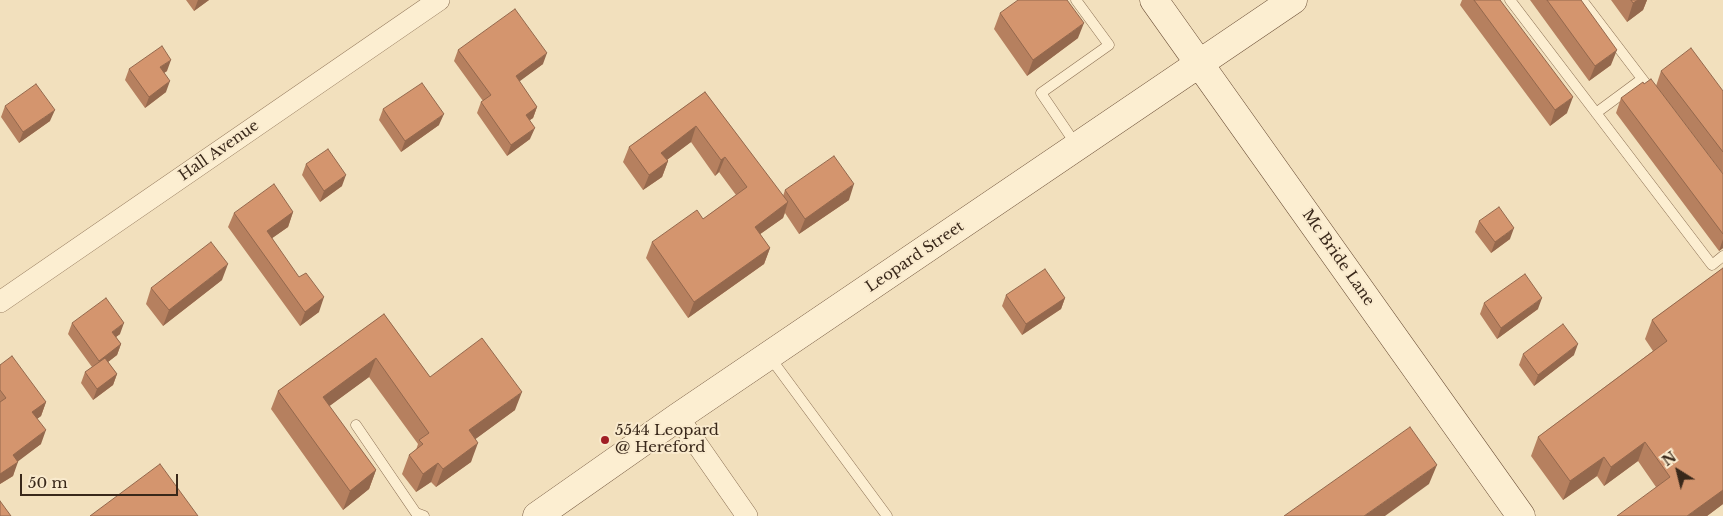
<!DOCTYPE html>
<style>
body{margin:0}
#map{position:relative;width:1723px;height:516px;overflow:hidden;background:#f2e0bd;font-family:"Libre Baskerville",serif}
canvas{display:block}
.north{position:absolute;left:1653px;top:446px;width:50px;height:50px;-webkit-text-stroke:4px #f9eacd;paint-order:stroke;rotate:324deg;font-size:14px;font-weight:700;line-height:20px;text-align:center;color:#39281a}
.north::after{content:'';display:block;margin:auto;width:18px;height:22px;background:#39281a;clip-path:polygon(50% 0,100% 100%,50% 72%,0 100%)}
.scale{position:absolute;left:20px;top:474px;width:158px;height:22px;box-sizing:border-box;border:2px solid #39281a;border-top:0;padding-left:6px;font-size:15px;line-height:18px;white-space:nowrap;color:#39281a;-webkit-text-stroke:4px #f9eacd;paint-order:stroke}
</style>
<div id="map">
<canvas width="1723" height="516"></canvas>
<div class="north">N</div>
<div class="scale">50 m</div>
</div>
<script>
const g = document.querySelector('canvas').getContext('2d');
g.lineJoin = 'round';
const poly = rows => new Path2D(rows.map(r => 'M' + r).join(''));
function stroke(path, color, width, dash) { g.strokeStyle = color; g.lineWidth = width; g.lineCap = dash ? 'butt' : 'round'; g.setLineDash(dash || []); g.stroke(path); }
function fill(path, color) { g.fillStyle = color; g.fill(path, 'evenodd'); }
function write(font, color, halo, rows, align = 'center') {
  g.font = font + ' "Libre Baskerville",serif'; g.lineWidth = 4; g.setLineDash([]); g.textBaseline = 'middle'; g.strokeStyle = halo; g.fillStyle = color; for (const [text, x, y, turn = 0] of rows) {
    g.save(); g.translate(x, y); g.rotate((+turn || 0) * Math.PI / 180); g.textAlign = isNaN(turn) ? turn : align; if (halo) g.strokeText(text, 0, 0); g.fillText(text, 0, 0); g.restore();
  }
}
const lane = poly([
 [1076,0,1109,45,1041,93,1077,146],
 [1510,0,1712,265,1723,256],
 [1582,0,1653,93],
 [1596,113,1642,79],
 [769,356,887,516],
 [356,425,416,513,424,516]
]);
const street = poly([
 [0,302,439,0],
 [678,417,747,516]
]);
const secondary = poly([
 [1154,0,1521,516],
 [537,516,678,417,1293,0]
]);
const wall = poly([
 [186,0,209,0,194,11],
 [1462,0,1500,0,1567,113,1550,126,1460,5],
 [1530,0,1581,0,1611,65,1589,81],
 [1611,0,1647,0,1643,10,1627,22],
 [1000,13,1078,38,1027,76,994,29],
 [458,50,543,64,519,81,537,107,533,118,529,120,530,139,507,156,477,113,481,102,483,101,454,61],
 [129,69,167,71,164,73,166,92,145,108,125,80],
 [1661,71,1723,91,1723,174,1656,86],
 [705,92,783,196,785,190,849,200,799,234,785,213,783,218,760,234,770,248,764,264,688,318,646,258,652,242,703,219,736,195,719,172,715,176,691,142,667,160,668,161,662,177,643,190,623,162,629,147],
 [1621,98,1723,174,1723,248,1719,251,1616,113],
 [5,106,50,121,19,143,1,117],
 [383,109,439,125,401,152,379,120],
 [306,164,342,186,320,202,302,175],
 [293,212,288,227,272,238,319,312,300,326,228,227,234,213],
 [1479,221,1510,239,1491,253,1475,232],
 [1723,268,1723,504,1707,516,1656,487,1638,461,1604,486,1597,476,1563,500,1531,456,1538,437,1653,351,1645,339,1652,320],
 [222,280,163,326,146,304,151,288],
 [1006,295,1065,298,1061,309,1022,335,1002,306],
 [1484,303,1538,309,1497,339,1480,314],
 [384,314,430,377,515,410,475,439,471,462,436,487,431,482,416,492,402,474,409,455,416,450,418,444,369,377,329,406,376,470,369,489,343,510,271,409,278,391],
 [72,323,120,334,116,337,121,344,117,355,108,362,117,374,113,385,93,400,81,383,85,372,92,367,68,334],
 [1523,354,1574,355,1534,386,1519,365],
 [0,365,46,402,41,416,37,419,41,444,17,461,13,476,0,484]
]);
const shadedWall = poly([
 [198,0,209,0,194,11],
 [1638,0,1647,0,1643,10,1627,22,1633,3],
 [1084,23,1078,38,1027,76,1033,60],
 [1617,50,1611,65,1589,81,1595,66],
 [547,53,543,64,512,87,516,76],
 [171,60,167,71,156,78,160,67],
 [170,81,166,92,145,108,149,97],
 [1573,97,1567,113,1550,126,1555,110],
 [537,107,533,118,522,126,526,115],
 [55,110,50,121,19,143,23,132],
 [444,114,439,125,401,152,405,141],
 [696,126,691,142,656,168,661,153],
 [535,128,530,139,507,156,511,145],
 [725,157,719,172,715,176,721,160],
 [668,161,662,177,643,190,649,175],
 [346,175,342,186,320,202,324,191],
 [854,184,849,200,799,234,805,219],
 [788,202,783,218,749,242,755,227],
 [293,212,288,227,261,246,267,231],
 [1514,228,1510,239,1491,253,1495,242],
 [1723,239,1723,248,1719,251],
 [770,248,764,264,688,318,694,302],
 [228,264,222,280,163,326,169,310],
 [324,297,319,312,300,326,305,312],
 [1065,298,1061,309,1022,335,1026,324],
 [1542,298,1538,309,1497,339,1501,328],
 [124,323,120,334,108,343,112,332],
 [121,344,117,355,95,372,99,361],
 [1578,344,1574,355,1534,386,1538,375],
 [376,358,369,377,316,416,323,397],
 [117,374,113,385,93,400,97,389],
 [522,392,515,410,462,449,469,430],
 [46,402,41,416,27,426,32,412],
 [46,430,41,444,8,469,13,455],
 [1645,442,1638,461,1604,486,1611,467],
 [478,443,471,462,436,487,443,469],
 [1604,457,1597,476,1563,500,1570,481],
 [18,462,13,476,0,484,0,474],
 [438,463,431,482,416,492,423,474],
 [1437,465,1429,484,1385,516,1364,516],
 [376,470,369,489,343,510,350,491],
 [1723,490,1723,504,1707,516,1687,516]
]);
const building = poly([
 [1018,0,1067,0,1084,23,1033,60,1000,13,1018,0],
 [1474,0,1500,0,1573,97,1555,110,1474,0],
 [1547,0,1581,0,1617,50,1595,66,1547,0],
 [1631,0,1638,0,1633,3,1631,0],
 [515,9,547,53,516,76,537,107,526,115,535,128,511,145,481,102,491,95,458,50,515,9],
 [162,46,171,60,160,67,170,81,149,97,129,69,162,46],
 [1691,48,1723,91,1723,152,1661,71,1691,48],
 [1651,79,1723,174,1723,234,1621,98,1643,82,1644,84,1651,79],
 [422,83,444,114,405,141,383,109,422,83],
 [36,84,55,110,23,132,5,106,36,84],
 [705,92,788,202,755,227,770,248,694,302,652,242,697,210,703,219,747,187,725,157,721,160,696,126,661,153,668,161,649,175,629,147,705,92],
 [328,149,346,175,324,191,306,164,328,149],
 [834,156,854,184,805,219,785,190,834,156],
 [274,184,293,212,267,231,299,277,306,273,324,297,305,312,234,213,274,184],
 [1499,207,1514,228,1495,242,1479,221,1499,207],
 [211,242,228,264,169,310,151,288,211,242],
 [1723,268,1723,490,1687,516,1617,516,1670,477,1645,442,1611,467,1604,457,1570,481,1538,437,1667,341,1652,320,1723,268],
 [1045,269,1065,298,1026,324,1006,295,1045,269],
 [1525,274,1542,298,1501,328,1484,303,1525,274],
 [106,298,124,323,112,332,121,344,99,361,72,323,106,298],
 [384,314,430,377,482,338,522,392,469,430,478,443,443,469,438,463,423,474,409,455,423,444,419,440,429,433,376,358,323,397,376,470,350,491,278,391,384,314],
 [1563,324,1578,344,1538,375,1523,354,1563,324],
 [12,356,46,402,32,412,46,430,13,455,18,462,0,474,0,402,6,398,0,390,0,365,12,356],
 [105,358,117,374,97,389,85,372,105,358],
 [1410,427,1437,465,1364,516,1284,516,1410,427],
 [160,464,198,516,90,516,160,464],
 [0,501,11,516,0,516,0,501]
]);
const markers = [
 [605,440,5,"#a01e24"]
];
const streetNames = [
 ["Hall Avenue",219,151,-35],
 ["Leopard Street",915,257,-34],
 ["Mc Bride Lane",1338,258,55]
];
const poiNames = [
 ["5544 Leopard",615,431],
 ["@ Hereford",615,448]
];
stroke(lane, '#8c7054', 11);
stroke(street, '#8c7054', 22);
stroke(secondary, '#6d5038', 29);
stroke(lane, '#fceed1', 10);
stroke(street, '#fceed1', 21);
stroke(secondary, '#fceed1', 28);
fill(wall, '#b6805f');
fill(shadedWall, '#94684d');
fill(building, '#d4956e');
stroke(building, '#94684d', 1);
for (const [x, y, r, color] of markers) { const dot = new Path2D(); dot.arc(x, y, r, 0, 2 * Math.PI); g.fillStyle = color; g.fill(dot); stroke(dot, '#f9eacd', 2); }
write('15px', '#39281a', '#f9eacd', streetNames);
write('15px', '#39281a', '#f9eacd', poiNames, 'left');
</script>
